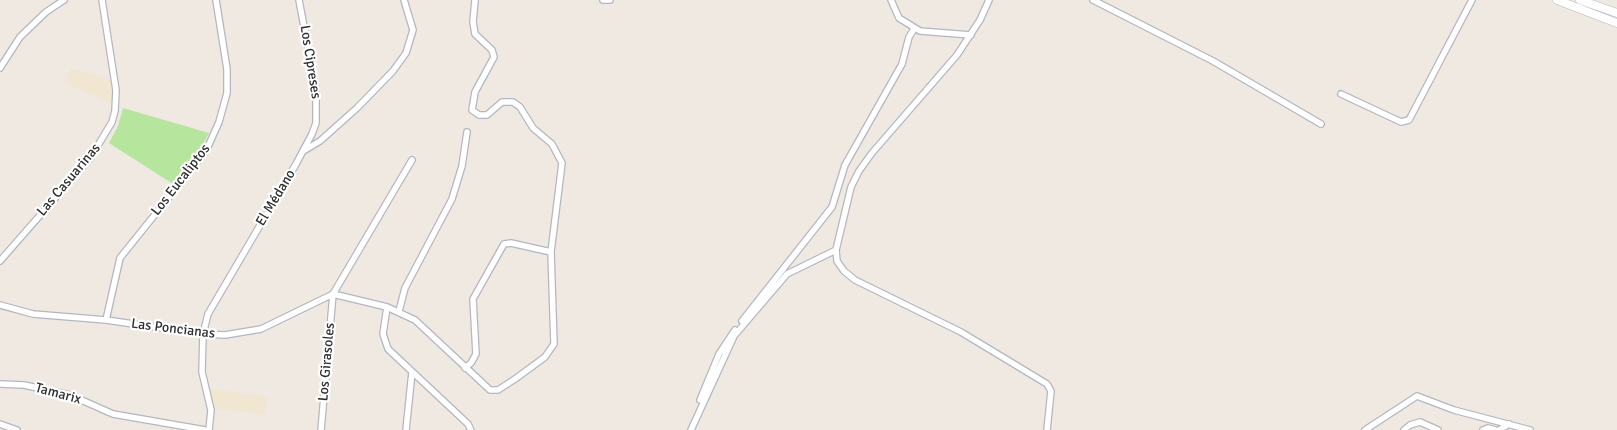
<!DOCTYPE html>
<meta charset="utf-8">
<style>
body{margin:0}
canvas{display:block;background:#efe9e1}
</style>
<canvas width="1617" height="430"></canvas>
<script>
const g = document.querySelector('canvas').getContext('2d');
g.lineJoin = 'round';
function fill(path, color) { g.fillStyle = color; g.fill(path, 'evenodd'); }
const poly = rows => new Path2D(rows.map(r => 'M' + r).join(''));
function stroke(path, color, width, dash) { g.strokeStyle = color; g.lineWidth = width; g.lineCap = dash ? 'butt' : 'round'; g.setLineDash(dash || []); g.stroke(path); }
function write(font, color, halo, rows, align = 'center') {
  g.font = font + ' Signika,sans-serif'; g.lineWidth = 4.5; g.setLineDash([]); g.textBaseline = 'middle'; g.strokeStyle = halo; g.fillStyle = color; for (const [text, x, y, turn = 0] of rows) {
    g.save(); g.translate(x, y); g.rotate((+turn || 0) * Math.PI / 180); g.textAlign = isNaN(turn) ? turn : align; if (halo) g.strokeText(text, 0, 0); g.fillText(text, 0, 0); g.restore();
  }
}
const education = poly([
 [71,68,114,81,114,105,65,83],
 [209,388,267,397,265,414,214,409]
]);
const green = poly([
 [123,108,209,133,200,150,173,184,109,143,118,126]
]);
const street = poly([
 [603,0,610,0],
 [891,0,899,18,920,31,971,35],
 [1093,0,1213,61,1321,124],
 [0,68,20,37,46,12,64,0],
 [1341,94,1401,122,1409,120,1472,0],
 [305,150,320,141,357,108,393,71,406,53,413,30,404,0],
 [836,250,837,261,844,271,855,280,961,332,1047,384,1051,391,1047,430],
 [0,261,91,157,112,122,115,111,116,90,102,0],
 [0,305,33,314,106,320,203,334,225,335,261,329,333,294,412,160],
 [387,307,383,334,388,349,468,424,471,430],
 [399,311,405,288,452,199,462,166,467,132],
 [106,320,120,258,206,151,219,122,227,93,227,69,216,0],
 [742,321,832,207,845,165,902,64,909,37,914,29],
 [465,368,471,363,476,354,473,299,504,244,511,243,551,252],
 [0,384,24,385,70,395,113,414,205,430],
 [700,400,719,354,735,330],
 [0,424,17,430],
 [209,430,211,410,202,372,203,334,208,314,296,164,312,134,316,123,316,91,299,0],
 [321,430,333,294,387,307,415,320,490,390,498,390,515,379,545,357,554,344,551,252,562,163,552,144,533,128,520,107,513,102,502,102,487,115,479,115,472,110,475,92,494,57,492,50,475,34,473,22,475,0],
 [406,430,412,372],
 [691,430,734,336,787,274,836,250,851,187,859,171,872,153,957,55,980,20,989,0],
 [1365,430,1417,396,1454,410,1530,430],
 [1404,430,1410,425,1420,422,1438,430],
 [1483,430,1488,428,1495,430],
 [1499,430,1509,424]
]);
const secondary = poly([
 [1557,0,1617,23],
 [1580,0,1617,13]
]);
const streetNames = [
 ["Los Cipreses",310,62,81],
 ["Las Casuarinas",69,180,-50],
 ["Los Eucaliptos",181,180,-52],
 ["El Médano",276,198,-59],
 ["Las Poncianas",173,329,7],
 ["Los Girasoles",327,362,-85],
 ["Tamarix",58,394,15]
];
fill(education, '#f0e6d1');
fill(green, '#b6e59e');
stroke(street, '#b4b7c1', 8);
stroke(secondary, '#b4b7c1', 9);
stroke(street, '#fff', 5.5);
stroke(secondary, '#fff', 8);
write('14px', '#2e2e2e', '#fff', streetNames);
</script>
